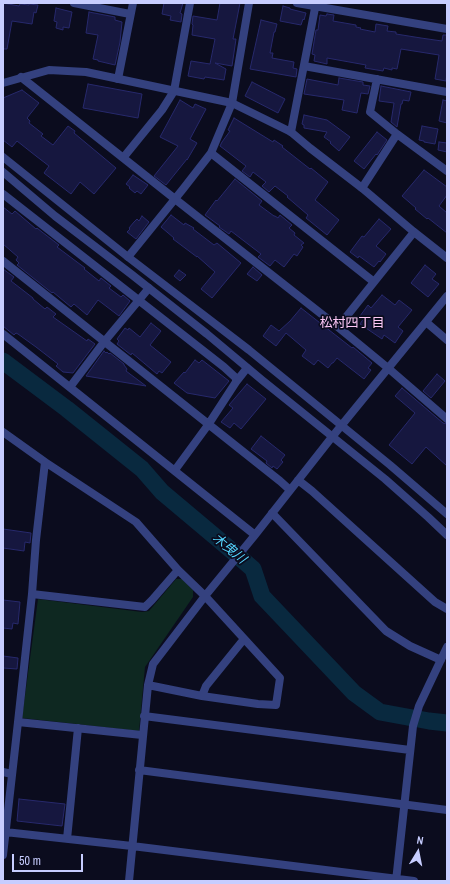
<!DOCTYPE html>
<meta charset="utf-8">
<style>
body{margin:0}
#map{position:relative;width:450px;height:884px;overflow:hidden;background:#0b0c1e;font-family:"Archivo Narrow",sans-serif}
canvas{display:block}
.frame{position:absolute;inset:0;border:4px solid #c7cdff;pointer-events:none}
.north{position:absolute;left:398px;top:832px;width:40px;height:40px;-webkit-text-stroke:3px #0b0c1e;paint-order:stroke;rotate:10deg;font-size:11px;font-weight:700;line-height:16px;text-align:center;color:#c7cdff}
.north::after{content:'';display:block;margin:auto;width:14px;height:18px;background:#c7cdff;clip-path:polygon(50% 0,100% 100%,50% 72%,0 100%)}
.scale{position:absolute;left:12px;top:854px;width:71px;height:18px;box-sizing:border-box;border:2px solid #c7cdff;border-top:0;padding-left:5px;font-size:12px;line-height:14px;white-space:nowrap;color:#c7cdff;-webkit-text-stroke:3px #0b0c1e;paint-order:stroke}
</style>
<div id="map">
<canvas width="450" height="884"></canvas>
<div class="frame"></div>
<div class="north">N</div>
<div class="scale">50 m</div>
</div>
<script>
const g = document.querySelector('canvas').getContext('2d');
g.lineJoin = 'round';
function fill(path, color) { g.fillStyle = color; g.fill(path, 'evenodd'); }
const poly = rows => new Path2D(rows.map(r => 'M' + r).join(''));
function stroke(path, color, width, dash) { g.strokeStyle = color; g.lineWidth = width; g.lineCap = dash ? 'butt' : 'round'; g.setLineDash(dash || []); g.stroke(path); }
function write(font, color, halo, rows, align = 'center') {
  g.font = font + ' "Archivo Narrow","Noto Sans JP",sans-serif'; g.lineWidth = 3.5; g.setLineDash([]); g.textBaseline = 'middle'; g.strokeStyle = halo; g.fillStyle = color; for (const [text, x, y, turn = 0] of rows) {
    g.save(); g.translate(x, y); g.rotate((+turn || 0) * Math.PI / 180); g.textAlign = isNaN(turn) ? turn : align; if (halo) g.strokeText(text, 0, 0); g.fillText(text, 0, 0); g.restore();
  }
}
const green = poly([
 [176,579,182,579,193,590,193,597,145,667,139,731,22,718,38,599,142,612,149,611]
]);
const river = poly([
 [3,361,67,409,142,469,162,492,231,550,253,569,262,596,354,693,380,712,429,721,447,723]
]);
const building = poly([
 [3,3,19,6,20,4,29,5,29,4,38,5,36,13,34,12,32,24,12,21,7,49,3,49,3,3],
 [164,3,183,3,180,13,182,14,181,22,170,20,171,16,162,14,164,3],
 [220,3,240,3,233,39,236,39,232,66,215,63,226,69,224,80,205,77,204,79,188,76,191,61,210,64,215,39,192,35,193,25,192,24,193,16,217,20,220,3],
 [283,6,290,8,290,9,306,13,304,20,303,19,301,25,280,21,283,6],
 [56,8,72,12,69,28,63,27,63,30,56,28,57,22,54,21,56,8],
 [89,12,115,17,115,20,122,22,120,42,115,65,98,61,98,60,93,59,98,35,86,33,89,12],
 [327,14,334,15,333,21,356,25,356,27,361,28,360,29,375,32,376,24,388,26,387,31,396,32,396,34,421,38,442,41,443,35,447,35,447,73,446,81,435,79,439,55,401,49,397,69,392,68,392,70,384,68,383,71,365,68,366,65,327,58,327,64,314,61,315,55,312,54,316,30,318,30,320,15,326,16,327,14],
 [261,20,277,24,275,32,274,32,270,53,273,53,272,58,294,62,293,68,297,69,296,77,250,69,261,20],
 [339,78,363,82,363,85,370,86,368,94,361,93,357,113,342,110,344,100,304,94,307,79,338,85,339,78],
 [252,82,285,99,278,113,245,96,252,82],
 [88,84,142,94,138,118,83,108,88,84],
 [381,86,411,92,409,101,403,100,402,104,401,104,397,127,391,122,394,103,379,101,381,86],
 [22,90,39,103,27,118,30,121,29,123,43,134,41,136,53,145,68,126,75,131,74,133,116,168,94,194,80,182,71,194,44,173,49,166,36,156,17,141,12,147,3,140,3,98,22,90],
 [180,100,193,108,195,104,206,109,190,139,197,143,187,160,187,159,166,185,154,176,178,146,160,137,180,100],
 [443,100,447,101,447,123,439,121,443,100],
 [304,115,327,120,350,137,339,151,330,143,331,142,324,137,327,132,304,128,304,125,302,124,304,115],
 [234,118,273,142,274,140,283,146,282,147,310,169,311,168,328,182,315,200,339,220,327,235,306,218,308,215,287,197,288,196,275,186,269,192,262,186,266,182,253,172,250,177,242,171,246,166,220,146,222,142,230,131,228,130,234,118],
 [422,126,438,129,435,144,424,142,424,141,419,140,422,126],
 [377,132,387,140,377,155,376,154,364,169,354,161,377,132],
 [439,142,447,143,447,152,438,150,439,142],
 [424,170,447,187,447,195,439,206,447,213,447,233,428,218,427,219,415,209,416,208,402,196,424,170],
 [133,175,148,185,141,194,137,191,135,193,129,188,130,187,126,184,133,175],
 [235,179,262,201,259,205,274,216,275,216,278,218,280,215,292,225,289,228,295,233,294,235,304,243,301,245,303,247,297,256,294,254,284,267,275,260,270,266,258,257,261,254,231,231,229,234,219,227,220,226,205,215,216,200,217,201,235,179],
 [3,207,12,214,15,211,36,229,37,228,42,232,59,245,57,247,85,268,84,269,99,281,101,278,111,286,109,288,121,297,123,295,130,301,119,316,98,300,87,315,74,304,71,307,53,292,52,293,17,265,19,263,16,260,18,257,3,244,3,207],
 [171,215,184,225,185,223,194,228,193,229,214,245,217,243,241,263,212,298,201,289,215,272,197,256,197,257,173,239,174,238,161,227,171,215],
 [142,216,149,222,136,239,127,232,130,229,129,228,134,222,137,219,139,221,142,216],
 [379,219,391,229,376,246,386,254,380,262,379,261,374,267,359,256,358,258,350,252,362,236,364,237,379,219],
 [425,265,436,274,432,279,439,284,428,297,411,283,425,265],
 [253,267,262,275,257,281,247,274,253,267],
 [3,269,14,277,11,281,33,298,33,299,45,309,47,307,56,314,53,317,87,341,88,339,95,344,73,373,63,372,56,366,58,364,36,347,18,334,16,333,14,335,3,326,3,269],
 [179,270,186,275,180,281,174,276,179,270],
 [382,295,395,305,399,300,412,310,398,327,403,331,395,343,384,335,382,339,360,324,364,318,360,316,368,305,371,308,382,295],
 [301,308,352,348,353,347,372,363,368,368,371,370,364,379,337,358,333,363,332,363,328,368,318,360,314,365,302,356,306,350,286,333,276,346,263,336,271,325,279,331,290,321,301,308],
 [151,323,161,331,150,345,171,362,162,373,159,371,157,374,132,353,131,355,117,344,119,341,117,339,125,328,128,330,129,328,140,337,151,323],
 [104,351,106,353,107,352,109,354,110,353,124,364,124,365,127,369,126,371,146,386,86,376,104,351],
 [195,360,199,363,202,360,229,381,215,398,187,393,174,383,184,372,185,373,195,360],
 [437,374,445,381,431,398,423,391,437,374],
 [247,384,266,399,241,429,234,423,230,428,221,422,233,408,229,405,247,384],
 [402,388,443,423,447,424,447,466,426,447,412,464,389,445,415,413,395,396,402,388],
 [261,436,285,455,281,460,283,462,277,469,273,466,272,468,266,463,267,461,251,449,261,436],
 [3,529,31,533,30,543,25,542,24,551,3,548,3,529],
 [3,600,20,602,18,624,13,623,12,629,3,628,3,600],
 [3,656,18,658,17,669,3,668,3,656],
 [19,799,65,804,62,826,17,821,19,799]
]);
const minor = poly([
 [74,3,130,14],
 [297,3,447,29],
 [304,66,447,92],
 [21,77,175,199,338,327,388,368,447,419],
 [118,79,133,3],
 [377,79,370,112,397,134],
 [291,132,316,3],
 [211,153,374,282],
 [123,158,162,110,174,91,190,3],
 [362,188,397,134,447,171],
 [3,194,224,367,236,378,236,382,208,425,175,470],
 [128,257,183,189,211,153,232,103,249,3],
 [3,261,280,481,290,490],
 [426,322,447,340],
 [338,327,414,232],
 [3,334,255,535],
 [236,382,247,368],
 [70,387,104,342,149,288],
 [3,432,45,462,36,540,32,594,18,722,142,735],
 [45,462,136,522,178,570],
 [298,480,312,491,435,602,447,609],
 [272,513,386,631,410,646,441,660],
 [32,594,145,607,152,600,178,570,205,596,280,678,276,705,258,704,202,696,148,685],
 [202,696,206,686,244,639],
 [144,716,410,750],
 [139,770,447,810],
 [3,772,12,774],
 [5,832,132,846,414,881],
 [67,839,78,728],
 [3,855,18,722],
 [129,881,148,685,153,664,205,596,255,535,332,437,447,296],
 [396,881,413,726,419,706,447,647]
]);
const tertiary = poly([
 [3,83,49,70,86,72,232,103,291,132,310,148,362,188,414,232,447,258],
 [3,157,128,257,249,350,390,465,447,514],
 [3,172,55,216,131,274,207,334,262,380,385,479,428,517,447,535]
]);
const neighbourhoodNames = [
 ["松村四丁目",352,324]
];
const waterNames = [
 ["木曳川",229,549,40]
];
fill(green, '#0e2821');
stroke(river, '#09293f', 17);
fill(building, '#16173f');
stroke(building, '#27296c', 1);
stroke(minor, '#34417f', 8);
stroke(tertiary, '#34417f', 8);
write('13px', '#ffc9f7', '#0b0c1e', neighbourhoodNames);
write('italic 13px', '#55d6ff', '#0b0c1e', waterNames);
</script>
